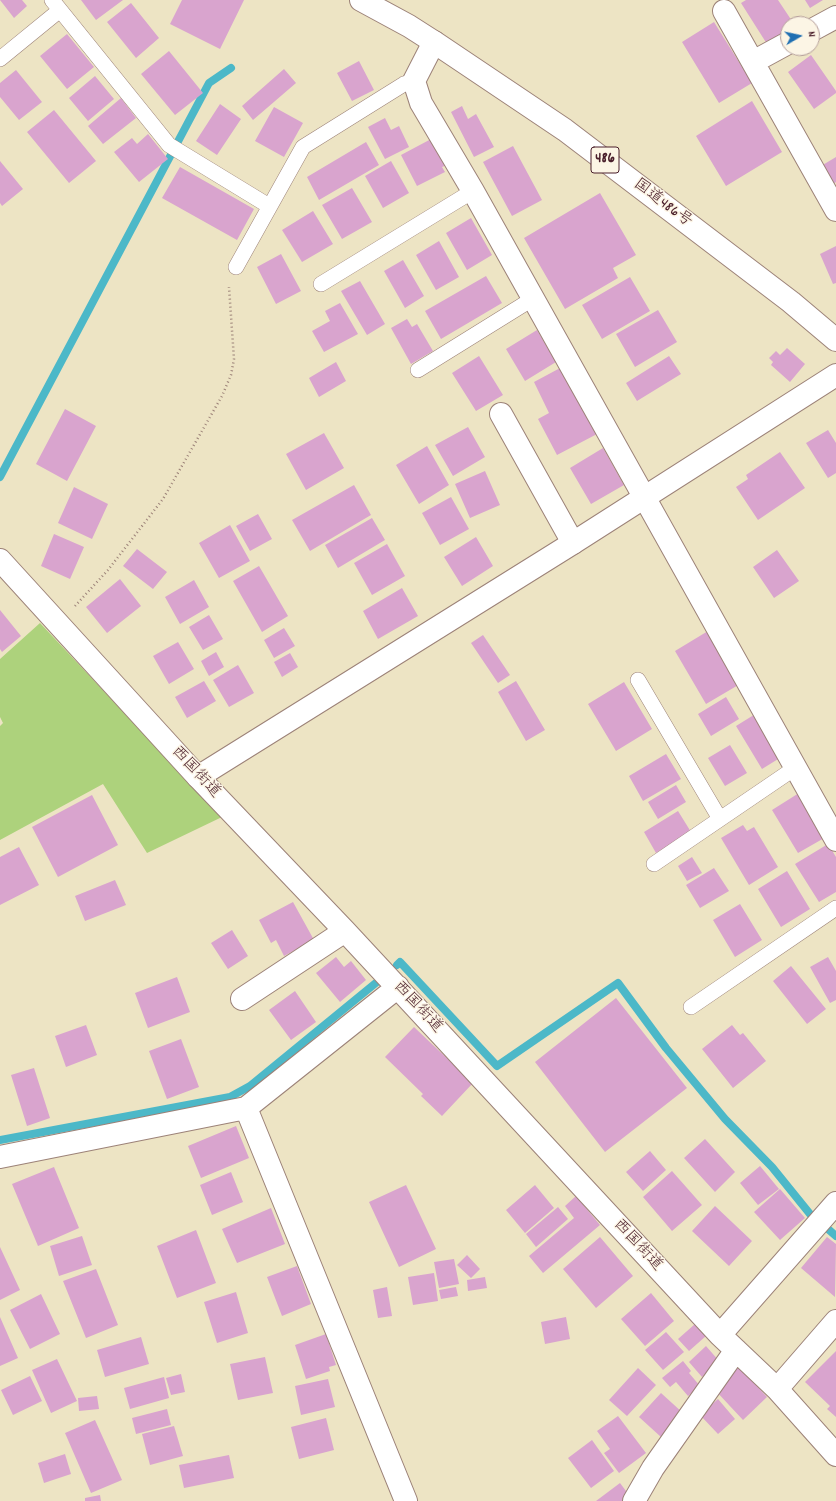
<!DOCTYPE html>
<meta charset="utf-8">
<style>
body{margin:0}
#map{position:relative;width:836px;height:1501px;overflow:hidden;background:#ede4c4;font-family:Dekko,sans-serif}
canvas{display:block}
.north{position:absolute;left:780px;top:16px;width:40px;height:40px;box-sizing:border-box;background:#fcf5e5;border:1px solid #b59f9b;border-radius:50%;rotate:81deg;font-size:11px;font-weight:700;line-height:16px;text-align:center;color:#4a1f2b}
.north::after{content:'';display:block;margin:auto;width:14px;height:18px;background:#1f6fb2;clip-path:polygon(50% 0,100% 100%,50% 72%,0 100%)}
</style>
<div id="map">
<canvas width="836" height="1501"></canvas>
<div class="north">N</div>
</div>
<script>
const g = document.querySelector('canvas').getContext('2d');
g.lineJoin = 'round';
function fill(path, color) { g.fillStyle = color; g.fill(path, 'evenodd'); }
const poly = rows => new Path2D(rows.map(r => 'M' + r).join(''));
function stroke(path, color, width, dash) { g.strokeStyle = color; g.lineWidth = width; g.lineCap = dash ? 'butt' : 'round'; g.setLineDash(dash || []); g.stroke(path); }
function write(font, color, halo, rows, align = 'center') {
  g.font = font + ' Dekko,"Klee One",sans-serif'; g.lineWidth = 3; g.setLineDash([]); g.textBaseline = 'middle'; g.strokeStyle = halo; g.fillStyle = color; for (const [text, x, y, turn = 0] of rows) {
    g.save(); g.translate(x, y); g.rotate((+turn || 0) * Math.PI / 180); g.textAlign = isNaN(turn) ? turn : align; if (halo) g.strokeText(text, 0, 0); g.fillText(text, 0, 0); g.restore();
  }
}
const green = poly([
 [40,623,222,817,147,853,103,784,0,840,0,726,3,723,0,717,0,659]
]);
const stream = poly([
 [0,477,209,83,231,68],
 [397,965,400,962,497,1066,618,983,666,1048,725,1119,772,1167,810,1214],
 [0,1140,230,1097,250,1086,377,982],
 [828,1229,836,1236]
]);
const building = poly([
 [0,0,22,0,27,6,14,18],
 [81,0,123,0,96,20],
 [182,0,244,0,220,49,170,24],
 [746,0,778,0,794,24,788,24,788,30,767,44,741,3],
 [805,0,823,0,810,8],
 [131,3,159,38,136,58,107,22],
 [714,22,752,83,719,103,682,42],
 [67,34,94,67,67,89,40,56],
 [169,51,203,93,175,115,141,74],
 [811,55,836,91,836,93,814,109,788,72],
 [359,61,374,90,352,101,337,73],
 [284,69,296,83,253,120,242,106],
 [16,70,42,102,19,120,0,97,0,83],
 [95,76,114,99,88,121,69,98],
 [121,98,136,118,103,144,88,126],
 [752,101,782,152,726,186,696,136],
 [220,104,241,119,217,155,196,141],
 [462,106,468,119,476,114,494,147,474,157,451,112],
 [274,107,303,123,284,157,255,141],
 [54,110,96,161,69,183,27,132],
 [385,118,391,130,399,126,409,147,385,159,368,127],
 [148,134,168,159,139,182,114,152,132,138,137,144],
 [433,138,447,165,442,167,445,172,417,186,401,155],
 [366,142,379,165,319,200,307,177],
 [513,146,542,200,512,216,483,162],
 [836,157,836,182,832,185,821,166],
 [0,161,23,189,2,206,0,203],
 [391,161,409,193,383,208,365,176],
 [180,167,254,209,237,240,162,198],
 [352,188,372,222,342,239,322,205],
 [600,193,636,255,613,268,618,278,565,309,524,238],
 [313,211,333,244,302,262,282,230],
 [471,218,492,255,467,270,446,233],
 [439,241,459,277,436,290,416,255],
 [836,246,836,283,833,284,820,254],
 [281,254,301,291,276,304,257,267],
 [403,260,424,296,405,308,384,271],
 [486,276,502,303,441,339,425,311],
 [630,277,650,311,602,339,582,305],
 [360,281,385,324,367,335,341,291],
 [340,303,358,334,324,352,312,331,330,321,325,311],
 [658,310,677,342,635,367,616,334],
 [407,319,412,327,417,324,433,351,411,364,391,328],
 [537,330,556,362,525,381,506,349],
 [787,348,805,364,790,382,771,365,773,362,769,358,776,351,780,355],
 [479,356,503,395,476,411,452,373],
 [669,356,681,374,637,401,626,383],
 [336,362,346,381,319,397,309,378],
 [562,367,597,434,557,455,538,419,549,413,534,382],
 [65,409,96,426,67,481,36,464],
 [468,427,485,457,453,476,435,445],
 [828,430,836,443,836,473,828,478,806,443],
 [324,433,344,468,306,490,286,454],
 [427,446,449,485,419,504,396,465],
 [603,448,624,485,591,504,570,468],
 [780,452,805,488,758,520,736,487,748,479,746,475],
 [485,471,500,505,470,518,455,484],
 [354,485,371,515,310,551,292,520],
 [74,487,108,504,92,539,58,523],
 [451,497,469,529,440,545,422,513],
 [258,514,272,539,250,551,236,526],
 [372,518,385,540,338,568,325,545],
 [230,525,250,561,219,578,199,543],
 [54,534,84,547,70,579,41,566],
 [476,537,493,566,462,586,444,557],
 [387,544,405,576,372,595,354,563],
 [137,549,167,572,153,589,123,566],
 [777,550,799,581,774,598,753,567],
 [259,566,288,616,262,632,233,581],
 [120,579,141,606,107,633,86,607],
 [194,580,209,607,180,624,165,597],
 [402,588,418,616,378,639,363,611],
 [0,610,21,636,2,652,0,649],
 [209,615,223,639,203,650,189,627],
 [284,628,295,646,274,658,264,640],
 [708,631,740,684,706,704,675,651],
 [483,635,510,675,498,683,471,643],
 [178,642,194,669,169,684,153,656],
 [216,652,224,667,209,676,201,661],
 [290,653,298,667,282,677,274,662],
 [238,665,254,693,229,707,213,680],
 [204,681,216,701,187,718,175,697],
 [516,681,545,730,526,741,498,692],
 [624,682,652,729,616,751,588,704],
 [726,697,739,719,711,736,698,714],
 [757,713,783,756,762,769,736,726],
 [730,745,747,773,725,786,708,758],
 [666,754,681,779,643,801,629,776],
 [676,785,686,802,658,819,648,802],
 [799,793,826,837,798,853,772,810],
 [92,795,118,845,58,877,32,827],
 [678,811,691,832,656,853,644,832],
 [743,825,747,831,754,827,778,867,749,885,721,838],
 [828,844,836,857,836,892,819,902,795,864],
 [19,847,39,885,0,905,0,857],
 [692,857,702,873,687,881,678,866],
 [714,868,729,891,700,908,686,885],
 [787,871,810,909,781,927,758,889],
 [115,880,126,905,85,921,75,896],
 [293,902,314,940,284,956,276,940,271,943,259,920],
 [740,904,762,940,735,957,713,920],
 [232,930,248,956,228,969,211,943],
 [336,957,344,967,351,961,366,980,340,1002,316,973],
 [828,957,836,971,836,1000,830,1003,810,967],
 [791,966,826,1009,807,1024,773,981],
 [177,977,190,1012,148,1028,135,993],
 [295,991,316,1022,291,1040,269,1010],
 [616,998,687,1088,605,1152,535,1062],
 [86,1025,97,1055,66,1067,55,1036],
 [732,1025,740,1035,743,1033,766,1061,733,1088,702,1049],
 [414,1027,473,1083,442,1116,421,1096,423,1094,385,1057],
 [181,1039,199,1087,167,1099,149,1051],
 [34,1068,50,1118,27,1126,11,1075],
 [236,1126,249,1158,201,1178,188,1146],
 [705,1139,735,1172,715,1192,684,1158],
 [650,1151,666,1170,643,1191,626,1172],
 [760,1166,779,1189,758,1205,740,1183],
 [54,1167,79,1228,38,1246,12,1184],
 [672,1171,702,1205,672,1231,643,1197],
 [231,1172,243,1202,212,1215,200,1185],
 [406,1185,436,1249,399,1267,369,1202],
 [535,1185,554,1208,525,1233,506,1210],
 [780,1189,805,1218,780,1240,754,1212],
 [576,1196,600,1225,543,1273,529,1256,574,1218,565,1206],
 [715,1206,752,1241,729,1266,692,1231],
 [558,1207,568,1219,536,1247,526,1234],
 [271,1208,285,1244,237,1263,222,1229],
 [196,1230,216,1283,177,1298,157,1246],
 [82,1236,92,1265,59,1276,50,1246],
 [600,1237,633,1276,596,1308,563,1269],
 [827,1237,836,1244,835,1297,801,1268],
 [0,1247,20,1290,0,1300],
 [467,1255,480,1269,471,1278,457,1265],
 [454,1259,459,1284,439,1288,434,1262],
 [297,1266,311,1304,282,1316,267,1277],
 [96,1269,118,1325,86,1338,63,1281],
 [434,1273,438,1301,413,1305,408,1277],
 [485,1277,487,1288,468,1291,467,1280],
 [387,1287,392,1316,378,1318,373,1290],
 [456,1287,458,1296,441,1299,439,1290],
 [236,1292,248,1333,217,1343,204,1302],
 [651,1293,674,1321,645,1346,621,1319],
 [41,1294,60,1334,30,1349,10,1310],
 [0,1317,18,1358,0,1366],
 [566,1317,570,1339,545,1344,541,1322],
 [695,1324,706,1336,689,1351,678,1339],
 [666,1332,684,1352,663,1370,645,1350],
 [326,1334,336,1365,329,1367,330,1371,306,1379,295,1345],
 [141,1337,149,1364,105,1377,97,1350],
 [706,1346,719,1361,702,1377,689,1362],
 [836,1351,836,1417,827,1409,830,1406,805,1382],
 [265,1357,273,1393,238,1400,230,1364],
 [57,1359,77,1401,51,1413,32,1370],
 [683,1361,691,1371,689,1373,700,1386,688,1396,676,1382,670,1387,662,1378],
 [739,1367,767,1397,743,1420,715,1390],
 [638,1368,656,1385,627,1416,609,1400],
 [181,1374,185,1392,171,1395,166,1378],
 [30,1376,42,1401,13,1415,1,1390],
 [164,1377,169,1398,130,1409,124,1388],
 [328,1379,335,1407,301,1415,295,1386],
 [661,1393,683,1413,661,1437,639,1417],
 [97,1396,99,1409,79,1411,78,1398],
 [718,1399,735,1419,718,1434,700,1415],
 [167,1409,171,1425,136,1434,132,1418],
 [618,1416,646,1453,619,1473,604,1453,610,1449,597,1431],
 [326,1418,334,1450,299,1459,291,1427],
 [95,1420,122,1480,91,1493,65,1433],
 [174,1426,183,1456,150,1465,142,1434],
 [592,1440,614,1471,591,1488,568,1458],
 [65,1454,71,1474,44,1483,38,1463],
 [229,1455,234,1478,184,1488,179,1465],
 [620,1483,632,1499,630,1501,596,1501],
 [100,1495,101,1501,85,1501,85,1498]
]);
const path = poly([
 [75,606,108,570,163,499,222,396,231,375,234,359,229,287]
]);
const lane = poly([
 [52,0,169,145,269,206],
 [0,59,60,10],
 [236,267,303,147,404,84,414,81],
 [321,284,473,191],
 [418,370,534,298],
 [638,680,720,819],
 [654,864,795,768],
 [691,1007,836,908]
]);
const street = poly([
 [724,11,836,210],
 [812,30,836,17],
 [434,42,414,81,421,103,473,191,836,840],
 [753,62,788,43],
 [501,414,573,543],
 [0,560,198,777,345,931,720,1335,777,1389,836,1455],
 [242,999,345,931],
 [246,1108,406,1501],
 [0,1157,246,1108,398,987],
 [720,1335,836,1203],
 [777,1389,836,1321],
 [634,1501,653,1468,736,1350]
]);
const secondary = poly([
 [198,777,573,543,836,375]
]);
const highway = poly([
 [361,0,409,26,434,42,565,130,791,302,836,340]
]);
const shields = [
 [605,160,28]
];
const shieldNames = [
 ["486",605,160]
];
const streetNames = [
 ["国道486号",662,204,37],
 ["西国街道",195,773,47],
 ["西国街道",417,1008,47],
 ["西国街道",637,1246,47]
];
fill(green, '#add27c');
stroke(stream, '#4cb8c8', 8);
fill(building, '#d9a4ce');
stroke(lane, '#9c8278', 16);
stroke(street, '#9c8278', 24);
stroke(secondary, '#9c8278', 24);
stroke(highway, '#9c8278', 24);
stroke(path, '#9c8278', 2.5, [1, 3]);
stroke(lane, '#fff', 15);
stroke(street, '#fff', 22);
stroke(secondary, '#fff', 22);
stroke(highway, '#fff', 22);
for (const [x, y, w] of shields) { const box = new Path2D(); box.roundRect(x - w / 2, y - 13, w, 26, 3); g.fillStyle = '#fcf5e5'; g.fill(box); stroke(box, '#4a1f2b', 1); }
write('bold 15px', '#4a1f2b', null, shieldNames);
write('16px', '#4a1f2b', '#fcf5e5', streetNames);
</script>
